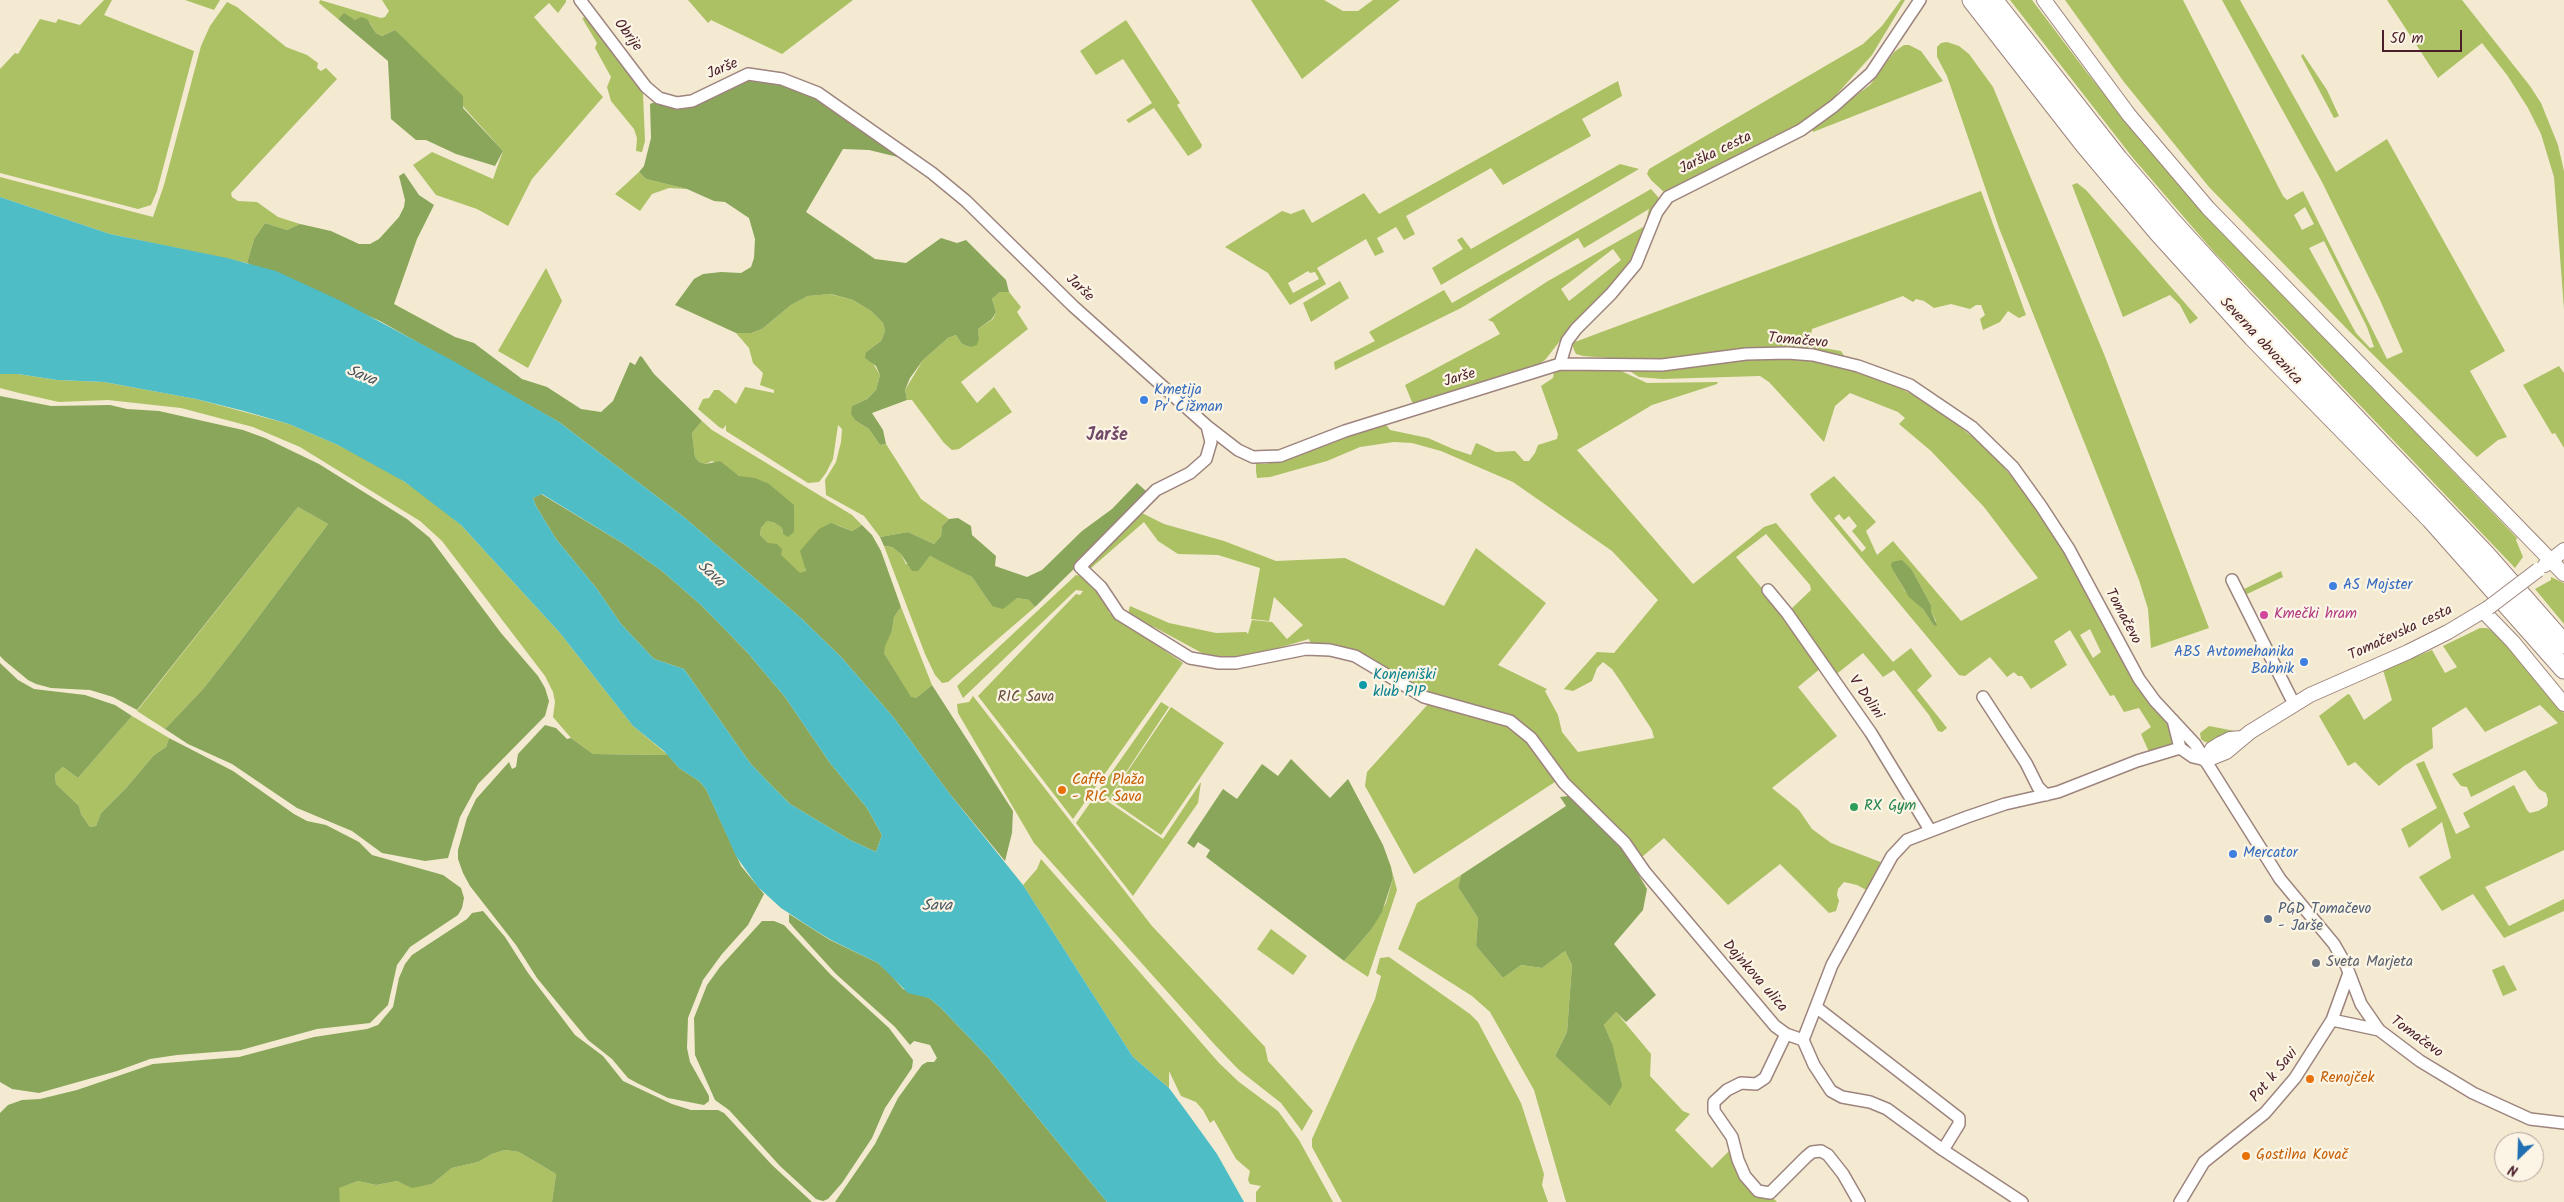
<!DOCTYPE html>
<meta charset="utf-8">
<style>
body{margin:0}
#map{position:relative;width:2564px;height:1202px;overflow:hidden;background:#f3ead1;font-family:Kalam,sans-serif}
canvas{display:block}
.north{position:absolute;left:2494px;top:1132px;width:50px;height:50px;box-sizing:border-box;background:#fcf5e5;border:1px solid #b59f9b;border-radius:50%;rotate:204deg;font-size:14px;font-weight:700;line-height:20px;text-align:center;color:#4a1f2b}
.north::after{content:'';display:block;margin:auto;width:18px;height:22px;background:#1f6fb2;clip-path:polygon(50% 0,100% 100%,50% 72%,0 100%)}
.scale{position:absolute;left:2382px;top:30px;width:80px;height:22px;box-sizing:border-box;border:2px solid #4a1f2b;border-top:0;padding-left:6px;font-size:15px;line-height:18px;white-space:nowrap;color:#4a1f2b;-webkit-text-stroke:4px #fcf5e5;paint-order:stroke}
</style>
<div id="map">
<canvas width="2564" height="1202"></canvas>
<div class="north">N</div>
<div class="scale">50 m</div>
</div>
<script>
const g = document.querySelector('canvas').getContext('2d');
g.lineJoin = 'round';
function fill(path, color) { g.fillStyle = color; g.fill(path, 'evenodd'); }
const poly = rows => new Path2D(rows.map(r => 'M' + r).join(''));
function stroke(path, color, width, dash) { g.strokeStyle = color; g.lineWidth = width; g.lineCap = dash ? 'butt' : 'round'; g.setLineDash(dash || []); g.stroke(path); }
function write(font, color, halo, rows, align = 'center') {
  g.font = font + ' Kalam,sans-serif'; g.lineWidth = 4.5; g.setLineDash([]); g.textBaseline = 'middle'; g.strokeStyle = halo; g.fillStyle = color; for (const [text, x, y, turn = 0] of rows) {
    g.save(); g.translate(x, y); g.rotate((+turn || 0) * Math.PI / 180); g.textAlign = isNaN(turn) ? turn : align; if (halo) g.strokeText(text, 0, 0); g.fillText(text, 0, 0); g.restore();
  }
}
const green = poly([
 [104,0,112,0,104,15,194,51,157,191,151,205,138,209,0,173,0,69,15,53,18,54,40,19,56,23,58,19,80,25],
 [185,0,220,0,214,10],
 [320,0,381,18,385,17,389,11,382,0,566,0,566,2,558,13,549,3,534,17,603,97,532,179,508,226,477,209,436,195,413,165,432,152,493,179,503,151,395,30,382,36,376,33,370,23,351,19,344,14,338,19,319,3],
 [688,0,853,0,782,54,711,20,708,23],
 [1251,0,1324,0,1343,11,1358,11,1373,0,1400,0,1302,79],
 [1901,0,1905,0,1872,55,1828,104,1813,117,1664,192,1651,180,1647,174,1649,169,1863,44,1882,26],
 [2010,0,2032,0,2088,74,2191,199,2517,538,2516,540,2523,557,2515,568,2214,252,2133,158],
 [2065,0,2183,0,2283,196,2287,200,2303,191,2387,359,2403,352,2380,300,2322,182,2222,0,2240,0,2336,172,2387,139,2505,351,2470,371,2507,437,2498,440,2477,457,2348,330,2209,187,2124,82],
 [2305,207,2314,224,2302,230,2294,215],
 [2324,241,2367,327,2374,347,2370,348,2356,333,2309,248],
 [2387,0,2462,0,2530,86,2541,103,2558,145,2564,171,2564,309,2554,177,2541,134,2528,108,2507,75,2482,43,2438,78],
 [227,2,237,7,286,47,307,55,318,63,317,68,321,71,326,68,337,79,231,193,232,197,238,201,257,202,278,217,300,224,287,230,265,223,254,239,247,263,110,234,0,197,0,177,153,217,164,185,201,46,210,26],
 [586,17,607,40,643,93,645,141,642,152,636,151,637,138,634,129,611,101,607,87,611,77,595,48,597,43,582,18],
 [1126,20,1180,103,1177,105,1202,145,1201,148,1188,156,1154,108,1129,123,1126,120,1152,103,1123,59,1096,75,1080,51],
 [1947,42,1959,46,1969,54,1993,87,2104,354,2209,628,2151,648,2148,609,2139,580,1999,228,1947,76,1937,57,1937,47,1941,43],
 [1904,45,1909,45,1921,51,1943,81,1813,132,1812,128,1870,85,1894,52],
 [2303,54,2327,90,2339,116,2334,118,2301,56],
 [1618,81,1622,96,1582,119,1591,136,1503,185,1491,168,1406,216,1415,234,1404,240,1396,227,1377,238,1384,252,1375,256,1366,239,1317,268,1326,284,1290,305,1268,273,1225,247,1282,211,1291,214,1304,209,1312,223,1364,193,1379,214],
 [1308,271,1310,273,1315,272,1319,279,1293,293,1288,283],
 [1620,164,1639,169,1441,285,1432,268,1463,249,1457,240,1462,237,1471,249],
 [639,172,646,179,687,189,669,188,652,194,640,211,615,194],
 [2077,183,2086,190,2198,318,2190,324,2180,305,2170,295,2123,317,2072,185],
 [1651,189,1659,198,1643,238,1626,272,1567,332,1545,360,1536,366,1480,384,1470,385,1463,390,1416,404,1412,402,1405,385,1500,334,1493,322,1488,320,1548,281,1645,226,1649,209,1584,248,1578,238,1461,308,1335,370,1334,362,1375,341,1369,332,1444,290,1452,303],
 [1613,249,1621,260,1569,301,1561,289],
 [1981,191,2026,315,2019,318,2008,311,2000,322,1983,330,1980,319,1985,315,1981,305,1976,305,1970,309,1951,304,1934,308,1924,301,1916,299,1913,302,1903,296,1812,329,1811,336,1817,347,1841,351,1846,359,1756,349,1652,361,1583,356,1576,354,1574,350,1572,343],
 [546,268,562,301,528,368,498,351],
 [1340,281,1349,298,1311,322,1303,303],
 [1000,292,1009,292,1021,307,1017,312,1028,329,961,382,977,403,994,387,1012,412,959,449,952,450,944,443,912,400,907,400,905,390,923,360,948,338,956,335,962,344,970,347,979,338,978,329,993,319,996,312,992,299],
 [830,294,853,300,871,311,883,323,885,331,881,341,866,352,880,375,876,390,867,399,852,406,856,421,869,429,880,445,886,444,921,499,949,519,942,526,941,536,934,544,908,532,880,537,864,516,826,495,825,480,836,462,841,442,842,429,838,425,833,459,826,473,819,482,808,483,726,431,726,425,723,429,719,427,698,409,703,399,709,398,714,390,719,390,736,404,745,387,774,393,774,390,760,385,763,373,753,363,749,348,736,333,751,333,762,329,791,305,808,296],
 [1770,358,1831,363,1886,381,1929,403,1987,448,2020,486,2048,526,2168,722,2174,744,2149,752,2141,734,2151,727,2139,708,2124,712,2114,695,2110,696,2070,630,2054,641,2067,665,2031,689,2022,676,2018,676,2014,672,2007,677,1990,657,1965,676,1959,675,1813,500,1810,494,1834,476,1876,522,1866,531,1877,555,1893,541,1961,621,2038,578,1984,507,1931,451,1899,424,1905,418,1898,412,1850,393,1835,406,1824,442,1769,382,1760,376,1662,379,1639,377,1628,370,1665,369,1729,360],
 [1839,514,1844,520,1849,516,1857,526,1852,531,1866,548,1862,552,1834,518],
 [1892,562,1912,570,1931,605,1931,611,1936,621,1934,626,1923,609,1905,591,1895,574],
 [2090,629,2101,652,2093,658,2080,635],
 [2559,366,2564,373,2564,448,2555,433,2552,434,2523,385],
 [1606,367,1619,370,1647,383,1718,382,1717,384,1652,405,1577,450,1693,584,1764,527,1776,523,1893,662,1911,648,1932,676,1917,690,1947,728,1942,732,1938,731,1929,715,1894,670,1883,677,1863,653,1834,676,1790,610,1811,590,1810,585,1766,534,1736,557,1785,616,1821,668,1798,687,1837,736,1772,788,1799,810,1812,829,1831,843,1883,863,1868,891,1857,885,1844,882,1838,889,1837,895,1839,901,1836,911,1829,913,1780,864,1728,905,1664,838,1642,857,1608,817,1572,783,1536,738,1518,723,1423,692,1381,666,1312,647,1309,639,1237,660,1203,657,1202,653,1154,627,1141,623,1128,614,1130,606,1169,623,1216,633,1246,632,1248,634,1252,620,1272,622,1287,639,1303,625,1274,597,1269,621,1251,619,1260,568,1218,555,1178,554,1158,541,1144,522,1090,569,1086,564,1140,512,1164,524,1224,541,1276,561,1345,558,1444,606,1476,548,1546,603,1498,665,1547,689,1545,691,1558,715,1562,732,1578,752,1654,738,1652,730,1621,682,1612,669,1603,662,1597,668,1592,681,1573,691,1564,689,1597,652,1614,653,1658,600,1612,551,1513,482,1441,451,1412,443,1394,442,1360,447,1327,461,1270,477,1257,478,1256,471,1256,463,1265,464,1287,459,1384,422,1390,430,1428,438,1453,449,1471,455,1476,443,1496,452,1515,451,1524,461,1529,461,1535,453,1538,445,1557,439,1558,434,1541,386,1553,378,1554,372,1570,368],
 [0,374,18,374,57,380,104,382,196,399,289,424,338,445,380,466,428,497,461,525,560,633,633,726,668,755,593,754,571,738,553,717,555,702,553,692,545,676,442,541,420,521,300,447,253,427,181,408,108,400,59,402,19,393,0,388],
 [702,421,712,430,852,515,862,525,852,531,837,525,804,561,806,572,800,574,795,571,760,535,761,528,767,521,775,523,782,528,783,534,788,536,755,478,745,479,712,461,706,464,699,462,695,457,692,433],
 [298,507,328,524,239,643,203,689,165,729,137,711],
 [884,546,892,547,901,554,906,564,924,563,930,556,952,566,972,577,992,606,1007,604,1017,598,1029,600,1035,607,948,682,942,683,935,675,925,654],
 [2281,571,2283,577,2245,595,2242,590],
 [1076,575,1086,577,1093,583,1112,611,1108,612,1183,663,1073,819,978,696,1076,594,1080,595,1083,591,1076,590,963,698,957,686],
 [2551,577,2564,583,2564,624,2535,589,2551,580],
 [901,607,932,685,916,698,911,698,884,653,884,646,892,631,894,617],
 [2480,628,2487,628,2498,634,2564,713,2564,850,2485,887,2509,926,2564,899,2564,911,2504,938,2473,894,2442,911,2419,877,2451,858,2442,822,2409,848,2401,829,2437,808,2416,764,2424,761,2456,834,2470,827,2463,813,2514,785,2527,810,2530,813,2538,811,2547,806,2548,800,2546,793,2539,789,2525,770,2471,797,2467,787,2461,786,2452,774,2558,723,2540,705,2485,732,2466,707,2432,728,2433,748,2404,766,2379,786,2355,762,2348,766,2319,716,2348,694,2350,695,2364,720,2392,700,2383,670,2432,650,2445,673,2457,667,2443,646],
 [973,696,1152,926,1265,1047,1268,1061,1313,1111,1302,1131,1281,1103,1239,1070,1215,1045,1034,843,958,713,957,704,969,702],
 [1161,702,1169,707,1107,801,1163,839,1201,782,1198,803,1133,896,1076,823],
 [1430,702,1506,724,1529,741,1558,780,1414,874,1365,786,1367,772],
 [1171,707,1224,743,1161,835,1109,799],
 [132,716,169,738,166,747,154,755,126,788,101,813,96,826,90,827,81,814,79,806,56,784,55,774,63,767,78,778],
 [2209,726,2235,731,2235,733,2209,743,2205,742,2201,739,2200,733],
 [1041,859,1219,1063,1239,1082,1278,1111,1299,1140,1333,1202,1256,1202,1256,1192,1261,1186,1250,1184,1248,1180,1250,1171,1236,1159,1214,1120,1210,1123,1203,1110,1196,1102,1181,1096,1169,1071,1169,1088,1133,1057,1023,885,1037,869],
 [1391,867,1397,890,1368,977,1344,961,1371,930,1386,903,1393,878],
 [1461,875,1458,887,1478,918,1476,946,1503,978,1521,965,1542,968,1565,951,1572,965,1567,1032,1555,1056,1610,1105,1612,1043,1604,1025,1616,1012,1651,1054,1650,1076,1683,1111,1690,1114,1675,1130,1712,1168,1733,1147,1734,1159,1777,1202,1566,1202,1534,1090,1490,1012,1472,996,1398,949,1417,903],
 [1271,929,1307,956,1293,975,1257,949],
 [1389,957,1470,1014,1478,1022,1521,1103,1544,1174,1542,1185,1548,1202,1342,1202,1312,1147,1312,1139,1375,999,1381,976,1376,973,1380,958],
 [2504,965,2517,990,2503,996,2492,970],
 [505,1150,519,1152,556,1174,552,1202,340,1202,338,1188,358,1181,376,1185,397,1181,412,1187,432,1184,452,1168,478,1162,492,1154]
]);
const forest = poly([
 [344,13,355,20,361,17,367,19,376,33,382,36,395,30,463,96,463,108,503,151,495,166,456,154,426,140,416,140,391,119,388,61,338,19],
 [748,80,783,83,807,94,844,116,906,159,869,150,843,149,806,212,875,259,906,263,941,238,957,243,966,240,1006,280,1009,292,1000,292,992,299,996,312,992,319,978,329,979,338,977,345,970,347,962,344,956,335,948,338,923,360,910,378,905,390,907,400,872,413,883,430,886,444,880,445,869,429,856,421,851,414,852,406,867,399,876,390,880,375,876,366,865,358,866,352,881,341,885,331,883,323,871,311,853,300,831,294,808,296,791,305,762,329,751,333,736,333,675,305,694,279,703,274,721,272,741,273,751,267,754,258,755,239,749,218,725,202,714,201,687,189,646,179,639,172,644,166,651,138,650,104,655,102,679,107],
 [404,173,419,195,434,205,417,239,394,304,455,337,474,343,522,379,547,387,581,409,601,412,613,401,630,362,635,365,640,356,642,357,654,374,702,421,692,433,695,457,699,462,706,464,720,461,739,476,755,478,769,484,794,505,794,532,788,537,783,534,782,528,775,523,767,521,761,528,760,535,768,543,777,544,782,549,781,555,800,573,806,571,800,551,819,529,831,523,852,531,862,525,872,535,881,551,901,607,894,617,892,631,885,646,884,653,911,697,916,698,932,685,1013,811,1012,833,1005,861,949,793,894,718,842,658,802,619,685,518,559,422,380,321,247,263,254,239,265,223,287,230,300,224,331,231,359,244,370,244,379,239,399,217,404,207,405,200,399,176],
 [0,396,51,406,110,405,127,409,159,411,243,430,265,438,319,464,407,519,430,538,501,633,538,676,545,688,549,701,545,716,478,784,460,817,448,858,425,861,382,853,352,831,297,808,232,764,188,744,165,729,203,689,239,643,328,524,298,507,137,710,113,697,90,690,51,688,36,684,28,680,5,661,0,656],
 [1137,483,1146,491,1081,562,1035,607,1029,600,1017,598,1003,609,992,606,972,577,930,556,918,571,912,571,901,554,892,547,884,546,880,537,908,532,934,544,941,536,942,526,949,519,958,518,971,526,972,535,996,556,995,566,1027,577,1042,570,1082,531,1112,509],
 [541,494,624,544,662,571,701,605,747,652,785,697,830,763,867,808,882,835,876,852,850,840,790,804,771,785,750,763,684,669,654,659,621,624,597,589,556,539,536,506,533,498],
 [1902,560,1912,570,1931,605,1931,611,1937,625,1934,626,1923,609,1909,597,1895,574,1891,566,1892,562],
 [0,663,18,680,34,689,85,695,115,705,132,716,78,778,63,767,55,774,56,784,79,806,81,814,90,827,96,826,101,813,126,788,154,755,166,747,169,738,233,771,294,814,307,821,326,825,359,842,372,855,443,875,461,888,464,898,462,908,458,915,410,947,397,965,388,1005,370,1023,317,1029,241,1050,177,1055,150,1059,117,1071,39,1093,12,1089,0,1082],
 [545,725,556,728,567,739,571,738,593,754,668,755,679,768,699,781,706,789,741,866,764,894,748,925,722,954,703,980,688,1018,687,1048,690,1062,709,1096,709,1101,704,1105,668,1098,637,1083,628,1078,612,1059,588,1040,537,978,516,945,470,886,463,873,458,859,458,850,467,818,476,799,509,762,512,769,516,767,518,754],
 [1291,759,1330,798,1348,779,1383,845,1391,867,1393,878,1382,912,1371,930,1344,961,1206,857,1210,850,1198,842,1194,848,1187,843,1223,789,1237,799,1262,764,1278,776],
 [1569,796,1621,845,1647,889,1643,910,1614,944,1656,995,1626,1022,1616,1012,1604,1025,1612,1043,1622,1086,1610,1106,1555,1056,1567,1032,1572,965,1565,951,1542,968,1521,965,1503,978,1476,946,1478,918,1458,887,1461,875,1566,806,1560,797],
 [483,911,505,937,528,973,575,1035,603,1056,623,1081,672,1104,691,1110,718,1110,724,1113,772,1165,812,1202,552,1202,556,1174,519,1152,505,1150,492,1154,478,1162,452,1168,432,1184,412,1188,397,1181,376,1185,358,1181,339,1188,340,1202,0,1202,0,1113,8,1105,22,1100,40,1099,77,1090,153,1064,239,1057,314,1037,367,1029,378,1025,393,1007,399,978,405,964,412,955,467,919,472,913],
 [789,914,830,940,878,963,889,973,903,989,929,998,940,1007,987,1056,1107,1202,835,1202,875,1144,898,1098,922,1065,927,1062,934,1062,937,1058,930,1045,914,1041,910,1045,895,1027,836,974,795,929,789,922],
 [762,921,774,921,784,925,831,975,889,1028,913,1060,912,1068,885,1108,872,1138,842,1183,828,1199,823,1201,816,1199,780,1166,729,1110,715,1100,695,1055,694,1018,707,985,720,967]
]);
const water = poly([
 [0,197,110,234,227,258,276,271,341,301,455,362,559,422,685,518,802,619,842,658,894,718,949,793,1023,885,1133,1057,1169,1088,1186,1111,1217,1154,1244,1202,1107,1202,987,1056,940,1007,929,998,908,993,878,963,831,940,810,927,781,908,758,887,736,856,706,789,699,781,679,768,664,751,633,726,560,633,461,525,405,482,338,445,289,424,244,411,196,399,104,382,57,380,18,374,0,374],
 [542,494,624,544,662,571,701,605,747,652,785,697,830,763,867,808,882,835,876,852,850,840,790,804,771,785,750,763,684,669,654,659,621,624,597,589,556,539,536,506,533,498]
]);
const minor = poly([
 [580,0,646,87,659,98,677,103,692,101,748,74,782,79,818,93,932,173,966,201,1073,306,1207,426,1238,450,1253,457,1280,456,1345,431,1560,364,1662,365,1746,354,1788,353,1813,355,1858,366,1910,385,1972,427,2013,467,2041,506,2069,549,2139,679,2155,701,2195,744,2280,879,2334,944,2346,965,2361,1004,2379,1030,2420,1061,2473,1093,2530,1119,2564,1123],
 [1560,364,1567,341,1576,329,1611,294,1636,264,1657,212,1668,197,1801,130,1834,106,1871,73,1920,0],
 [1207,426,1211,442,1206,459,1190,473,1156,490,1080,567,1101,587,1119,614,1190,658,1219,663,1236,663,1306,649,1330,650,1355,656,1424,697,1510,721,1531,738,1564,783,1625,843,1645,872,1775,1026,1786,1034,1803,1040,1814,1065,1831,1091,1842,1097,1870,1102,1887,1109,1943,1150,2022,1202],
 [2232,580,2294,704],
 [1768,590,1787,613,1871,733,1930,830],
 [1983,697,2026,763,2038,787,2046,795],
 [2173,720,2180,748,2193,757,2206,760],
 [1816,1007,1959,1118,1959,1124,1943,1150],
 [2332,1020,2379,1030],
 [1786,1034,1765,1078,1756,1084,1741,1083,1727,1090,1714,1102,1714,1111,1732,1137,1738,1160,1745,1176,1758,1191,1770,1193,1806,1157,1812,1152,1821,1151,1828,1155,1843,1174,1859,1202],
 [1803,1040,1832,965,1892,856,1907,840,1967,817,2005,804,2058,792,2137,761,2180,748],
 [2180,1202,2204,1162,2265,1113,2295,1078,2332,1020,2349,973]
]);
const tertiary = poly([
 [2044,0,2129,115,2208,208,2564,574],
 [2545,565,2564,550],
 [2483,611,2513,642,2564,704],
 [2206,760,2226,752,2250,732,2310,695,2408,652,2448,632,2488,608],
 [2206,760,2212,749,2220,744,2230,739,2242,738]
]);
const trunk = poly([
 [1972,0,2085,145,2158,232,2253,337,2431,519,2564,669],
 [1993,0,2118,159,2171,221,2243,300,2485,554,2564,644]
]);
const tertiaryBridge = poly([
 [2488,608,2538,570]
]);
const markers = [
 [1144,400,5,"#3f7fe0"],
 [2333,586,5,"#3f7fe0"],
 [2264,615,5,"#d1479c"],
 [2304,662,5,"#3f7fe0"],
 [1363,685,5,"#0f9aa8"],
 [1062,790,5,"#e8710a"],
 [1854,807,5,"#2e9e5b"],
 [2233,854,5,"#3f7fe0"],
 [2268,919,5,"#5c6f8a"],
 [2316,963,5,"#6b7280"],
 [2310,1079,5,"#e8710a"],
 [2246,1156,5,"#e8710a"]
];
const streetNames = [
 ["Obrije",627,36,53],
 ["Jarše",723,70,-23],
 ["Jarška cesta",1716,154,-26],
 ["Jarše",1079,289,43],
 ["Tomačevo",1798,342,5],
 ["Severna obvoznica",2260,342,47],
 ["Jarše",1460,379,-17],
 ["Tomačevo",2122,617,62],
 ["Tomačevska cesta",2401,634,-25],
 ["V Dolini",1865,698,55],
 ["Dajnkova ulica",1754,977,49],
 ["Tomačevo",2416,1038,36],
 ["Pot k Savi",2275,1076,-50]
];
const shopNames = [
 ["Kmetija",1154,391],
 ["Pr' Čižman",1154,408],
 ["AS Mojster",2343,586],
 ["ABS Avtomehanika",2294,653,"right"],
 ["Babnik",2294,670,"right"],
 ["Mercator",2243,854]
];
const hotelNames = [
 ["Kmečki hram",2274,615]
];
const cultureNames = [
 ["Konjeniški",1373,676],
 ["klub PIP",1373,693]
];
const parkNames = [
 ["RIC Sava",1026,698]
];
const foodNames = [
 ["Caffe Plaža",1072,781],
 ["- RIC Sava",1072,798],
 ["Renojček",2320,1079],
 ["Gostilna Kovač",2256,1156]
];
const leisureNames = [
 ["RX Gym",1864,807]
];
const serviceNames = [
 ["PGD Tomačevo",2278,910],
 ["- Jarše",2278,927]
];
const worshipNames = [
 ["Sveta Marjeta",2326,963]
];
const waterNames = [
 ["Sava",361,377,22],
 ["Sava",710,575,43],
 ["Sava",937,907]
];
const quarterNames = [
 ["Jarše",1107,437]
];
fill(green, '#acc064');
fill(forest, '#89a65a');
fill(water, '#4ebdc5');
stroke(minor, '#9e847e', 14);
stroke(tertiary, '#9e847e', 16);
stroke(trunk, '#9e847e', 21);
stroke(minor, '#fff', 11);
stroke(tertiary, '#fff', 14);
stroke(trunk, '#fff', 19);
stroke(tertiaryBridge, '#9e847e', 16, []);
stroke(tertiaryBridge, '#fff', 14);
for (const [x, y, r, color] of markers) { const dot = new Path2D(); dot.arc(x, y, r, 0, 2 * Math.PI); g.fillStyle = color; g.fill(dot); stroke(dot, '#fcf5e5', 2); }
write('15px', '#4a1f2b', '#fcf5e5', streetNames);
write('15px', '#366cbe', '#fcf5e5', shopNames, 'left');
write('15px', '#b23c85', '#fcf5e5', hotelNames, 'left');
write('15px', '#0d838f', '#fcf5e5', cultureNames, 'left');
write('15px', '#674f3c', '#fcf5e5', parkNames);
write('15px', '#c56008', '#fcf5e5', foodNames, 'left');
write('15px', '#27864d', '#fcf5e5', leisureNames, 'left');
write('15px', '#4e5e75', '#fcf5e5', serviceNames, 'left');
write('15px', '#5b616d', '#fcf5e5', worshipNames, 'left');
write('italic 16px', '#4b5661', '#fcf5e5', waterNames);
write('bold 18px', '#714969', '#fcf5e5', quarterNames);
</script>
